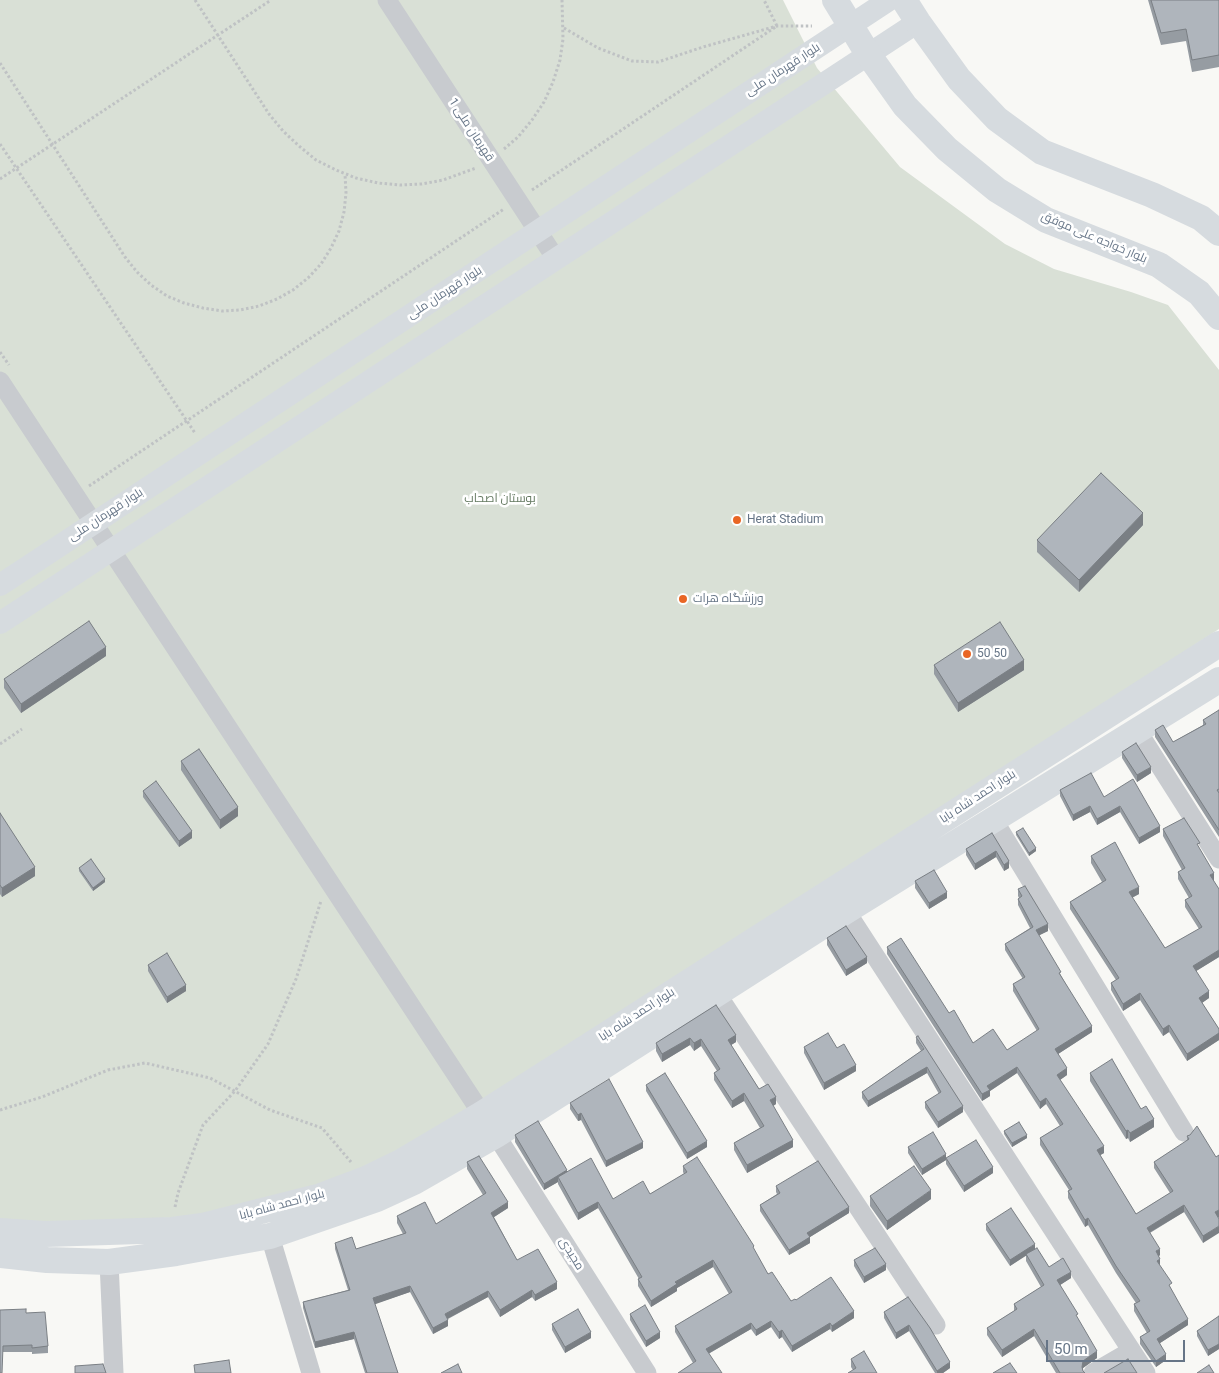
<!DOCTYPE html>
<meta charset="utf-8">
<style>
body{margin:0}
#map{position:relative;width:1219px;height:1373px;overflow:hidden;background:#f8f8f5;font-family:Roboto,sans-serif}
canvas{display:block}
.scale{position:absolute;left:1046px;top:1340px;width:139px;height:22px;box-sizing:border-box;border:2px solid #667587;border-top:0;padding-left:6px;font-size:15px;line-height:18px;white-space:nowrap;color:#667587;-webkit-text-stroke:4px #fff;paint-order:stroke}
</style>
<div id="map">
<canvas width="1219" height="1373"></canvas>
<div class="scale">50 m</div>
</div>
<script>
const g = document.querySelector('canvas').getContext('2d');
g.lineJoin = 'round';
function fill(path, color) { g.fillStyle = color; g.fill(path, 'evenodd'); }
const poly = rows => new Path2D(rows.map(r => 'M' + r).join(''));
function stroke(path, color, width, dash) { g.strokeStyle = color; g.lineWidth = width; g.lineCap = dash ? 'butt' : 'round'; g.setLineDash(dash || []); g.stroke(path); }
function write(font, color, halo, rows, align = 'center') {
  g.font = font + ' Roboto,Cairo,sans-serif'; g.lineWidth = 5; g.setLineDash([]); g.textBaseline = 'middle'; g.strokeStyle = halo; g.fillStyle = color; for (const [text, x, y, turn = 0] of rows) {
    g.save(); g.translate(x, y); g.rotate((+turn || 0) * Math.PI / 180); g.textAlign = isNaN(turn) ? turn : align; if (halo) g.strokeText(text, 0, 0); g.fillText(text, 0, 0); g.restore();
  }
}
const green = poly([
 [0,0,783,0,817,68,900,167,1005,244,1054,269,1131,292,1168,305,1219,370,1219,629,450,1125,315,1192,177,1224,0,1224]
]);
const path = poly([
 [195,0,269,114,283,131,299,146,316,160,336,170,356,178,378,183,400,185,422,184,443,180,476,168],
 [564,28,598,48,632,61,658,62,703,47,777,26,812,26],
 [0,63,125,257,137,272,151,285,167,296,184,303,203,308,222,311,240,310,259,306,277,299,293,290,308,278,321,264,331,248,339,231,344,212,346,193,345,174],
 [0,144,195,433],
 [504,149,518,137,532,120,544,102,553,82,560,60,563,39,562,0],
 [0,179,271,0],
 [532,190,777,26,764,0],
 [0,352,9,365],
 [89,486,504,209],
 [0,744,22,729],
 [0,1110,42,1097,108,1070,145,1063,210,1078,270,1110,322,1128,351,1162],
 [175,1207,178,1193,203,1125,235,1091,268,1044,296,979,321,901]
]);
const minor = poly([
 [387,0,556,259],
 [0,381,482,1114],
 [1137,730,1219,859],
 [993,819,1184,1132],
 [846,911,1146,1373],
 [717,994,936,1325],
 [496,1135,647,1373],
 [270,1236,311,1373],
 [109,1262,114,1373],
 [1093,1373,1131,1351]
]);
const major = poly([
 [0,585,889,0],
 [0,623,918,22]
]);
const highway = poly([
 [835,0,868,54,905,106,947,149,997,190,1046,220,1159,265,1199,293,1219,317],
 [904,0,918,22,959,79,997,119,1042,152,1152,195,1201,218,1219,233],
 [0,1231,45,1234,172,1230,202,1226,321,1196,366,1179,401,1162,482,1114,1219,644],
 [0,1255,47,1260,109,1262,176,1253,270,1236,377,1199,414,1182,496,1135,846,911,1219,680]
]);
const wall = poly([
 [1148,0,1219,0,1219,67,1192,72,1186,41,1161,45],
 [1143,525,1079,592,1037,552,1037,540],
 [106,656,21,713,4,688,4,679],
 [934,665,1024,670,958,712,934,674],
 [1219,710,1219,837,1155,737,1155,730,1173,742,1203,725,1203,720],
 [1122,752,1151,773,1137,782,1122,758],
 [181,761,238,816,220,829,181,770],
 [1060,790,1104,797,1160,832,1139,844,1120,812,1097,825,1090,812,1073,821,1060,796],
 [143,791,192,838,179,847,143,797],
 [0,813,35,876,2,897,0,894],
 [1163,829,1200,849,1214,880,1219,957,1196,971,1209,998,1202,1003,1219,1029,1219,1040,1187,1061,1169,1032,1163,1036,1140,1000,1123,1011,1111,990,1111,983,1116,980,1070,909,1070,902,1102,882,1091,863,1091,856,1139,894,1132,898,1165,948,1199,929,1185,907,1185,900,1189,898,1178,879,1178,872,1182,870,1163,836],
 [1016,832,1036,851,1029,856,1016,835],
 [992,833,1009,868,1004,871,996,857,975,870,966,855,966,849],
 [79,868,105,882,93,891,79,871],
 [915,881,947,898,929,909,915,888],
 [1018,889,1048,931,1039,935,1092,1032,1058,1054,1067,1075,1060,1080,1104,1153,1100,1155,1136,1214,1170,1193,1154,1168,1154,1162,1187,1141,1187,1136,1216,1157,1219,1155,1219,1217,1203,1243,1184,1212,1150,1233,1160,1255,1159,1256,1160,1266,1188,1325,1160,1343,1166,1360,1156,1367,1140,1344,1140,1337,1147,1333,1134,1311,1134,1304,1136,1303,1116,1273,1088,1225,1085,1227,1068,1198,1068,1191,1069,1190,1040,1145,1040,1138,1060,1126,1046,1104,1040,1109,1017,1073,990,1091,990,1096,982,1101,887,954,887,947,949,1013,973,1043,1007,1050,1037,1031,1013,991,1013,984,1023,979,1005,950,1005,944,1030,928,1018,905,1018,899,1019,898,1018,896],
 [827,938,867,963,846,976,827,945],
 [148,965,186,991,167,1003,148,971],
 [716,1005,736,1042,731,1045,759,1089,776,1104,773,1106,793,1147,747,1173,734,1150,734,1143,760,1128,744,1101,732,1108,714,1080,714,1073,717,1071,701,1046,694,1051,690,1045,662,1062,656,1051,656,1043],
 [916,1037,963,1112,938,1128,925,1108,925,1102,939,1094,927,1073,868,1107,862,1098,862,1092,921,1051,916,1043],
 [804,1047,856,1071,824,1090,804,1053],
 [1090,1073,1141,1109,1154,1127,1130,1142,1128,1138,1126,1139,1090,1081],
 [646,1085,707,1147,687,1159,646,1091],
 [570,1103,643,1148,606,1167,581,1120,578,1121,570,1109],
 [1004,1131,1027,1138,1012,1147,1004,1134],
 [515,1135,567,1172,613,1199,650,1194,684,1174,683,1172,683,1166,754,1250,768,1274,791,1301,796,1300,854,1318,832,1332,830,1329,792,1352,782,1337,779,1339,771,1327,756,1336,751,1329,693,1363,675,1332,675,1326,729,1294,713,1267,677,1288,677,1291,651,1307,638,1286,638,1279,639,1279,598,1208,578,1220,558,1184,558,1182,544,1190,515,1142],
 [908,1147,946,1160,922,1175,908,1153],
 [946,1158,993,1173,964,1192,946,1164],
 [467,1162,508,1208,494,1217,517,1260,557,1289,535,1301,532,1297,500,1317,488,1297,448,1319,448,1326,433,1334,410,1292,374,1304,398,1373,365,1373,354,1339,315,1348,303,1308,303,1302,348,1290,335,1249,335,1243,356,1249,403,1234,397,1223,397,1216,436,1224,483,1195,467,1169],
 [776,1186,849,1213,810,1237,810,1243,789,1255,760,1211,760,1205,777,1194,776,1192],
 [870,1196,931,1199,887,1230,870,1206],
 [986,1224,1035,1249,1049,1267,1071,1278,1060,1285,1097,1358,1083,1368,1083,1371,1085,1373,1056,1373,1034,1336,1002,1357,987,1335,987,1328,1014,1311,1014,1304,1041,1287,1026,1261,1026,1255,1010,1266,986,1230],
 [854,1260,886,1270,864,1283,854,1266],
 [0,1310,26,1313,48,1346,48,1353,32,1354,32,1352,3,1352],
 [884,1312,930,1328,950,1368,943,1373,935,1373,909,1331,896,1339,884,1318],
 [630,1314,660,1338,646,1347,630,1320],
 [1219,1316,1219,1349,1208,1356,1197,1336,1197,1331],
 [552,1324,591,1338,565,1353,552,1330],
 [851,1359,877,1373,853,1370,851,1367]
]);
const shadedWall = poly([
 [1143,513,1143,525,1079,592,1079,580],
 [106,647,106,656,21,713,21,704],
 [1024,660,1024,670,958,712,958,703],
 [1151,767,1151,773,1137,782,1137,775],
 [1090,806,1090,812,1073,821,1073,815],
 [1120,806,1120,812,1097,825,1097,819],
 [238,807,238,816,220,829,220,820],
 [1160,826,1160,832,1139,844,1139,838],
 [192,831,192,838,179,847,179,841],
 [1036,848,1036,851,1029,856,1029,853],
 [996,851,996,857,975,870,975,864],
 [1009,861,1009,868,1004,871,1004,865],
 [35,867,35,876,2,897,2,888],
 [1214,873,1214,880,1210,882,1210,875],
 [105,879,105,882,93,891,93,888],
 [1139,887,1139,894,1129,899,1129,892],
 [947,892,947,898,929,909,929,903],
 [1048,924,1048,931,1036,937,1036,930],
 [1219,950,1219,957,1193,973,1193,966],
 [867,957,867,963,846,976,846,970],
 [186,985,186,991,167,1003,167,997],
 [1209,991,1209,998,1199,1005,1199,998],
 [1140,993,1140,1000,1123,1011,1123,1004],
 [1169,1025,1169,1032,1163,1036,1163,1029],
 [1092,1026,1092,1032,1055,1056,1055,1049],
 [1219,1033,1219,1040,1187,1061,1187,1054],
 [736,1035,736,1042,728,1047,728,1040],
 [690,1038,690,1045,662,1062,662,1054],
 [701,1039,701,1046,694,1051,694,1043],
 [856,1065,856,1071,824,1090,824,1083],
 [927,1067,927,1073,868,1107,868,1101],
 [1017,1067,1017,1073,990,1091,990,1096,982,1101,982,1094,987,1086],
 [1067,1068,1067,1075,1057,1082,1057,1075],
 [744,1093,744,1101,732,1108,732,1101],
 [776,1097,776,1104,770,1108,770,1100],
 [1046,1098,1046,1104,1040,1109,1040,1102],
 [963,1106,963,1112,938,1128,938,1122],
 [581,1113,581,1120,578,1121,578,1115],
 [1154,1119,1154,1127,1130,1142,1130,1133],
 [1128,1130,1128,1138,1126,1139,1126,1131],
 [1027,1135,1027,1138,1012,1147,1012,1143],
 [793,1140,793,1147,747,1173,747,1165],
 [707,1141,707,1147,687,1159,687,1153],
 [643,1142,643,1148,606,1167,606,1161],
 [1104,1146,1104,1153,1097,1157,1097,1150],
 [946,1154,946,1160,922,1175,922,1169],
 [993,1167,993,1173,964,1192,964,1186],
 [567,1170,567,1176,558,1177,558,1182,544,1190,544,1184],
 [931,1190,931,1199,887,1230,887,1221],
 [508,1202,508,1208,491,1219,491,1213],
 [598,1202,598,1208,578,1220,578,1213],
 [1184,1205,1184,1212,1147,1234,1147,1228],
 [849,1207,849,1213,810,1237,810,1243,789,1255,789,1250,807,1233],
 [1219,1210,1219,1217,1215,1219,1215,1212],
 [1088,1218,1088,1225,1085,1227,1085,1220],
 [1219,1226,1219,1233,1203,1243,1203,1236],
 [1035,1244,1035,1250,1010,1266,1010,1260],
 [1160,1249,1160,1255,1156,1258,1156,1251],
 [1160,1259,1160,1265,1157,1261],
 [713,1260,713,1267,677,1288,677,1291,651,1307,651,1301,675,1282],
 [886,1264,886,1270,864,1283,864,1277],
 [1071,1272,1071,1278,1057,1287,1057,1280],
 [557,1282,557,1289,535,1301,535,1295],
 [410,1286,410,1292,373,1305,373,1298],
 [532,1290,532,1297,500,1317,500,1310],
 [488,1291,488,1297,445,1320,445,1314],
 [854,1311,854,1318,832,1332,832,1326],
 [1188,1319,1188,1325,1157,1345,1157,1339],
 [448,1320,448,1326,433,1334,433,1328],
 [771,1321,771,1327,756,1336,756,1330],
 [751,1323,751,1329,706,1355,706,1349],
 [830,1323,830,1329,792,1352,792,1346],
 [909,1325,909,1331,896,1339,896,1333],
 [1034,1329,1034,1336,1002,1357,1002,1350],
 [782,1330,782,1337,779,1339,779,1332],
 [354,1332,354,1339,315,1348,315,1342],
 [591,1332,591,1338,565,1353,565,1347],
 [660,1332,660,1338,646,1347,646,1341],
 [1219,1344,1219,1349,1208,1356,1208,1350],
 [1097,1351,1097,1358,1083,1368,1082,1373,1082,1367,1083,1361],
 [1166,1354,1166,1360,1156,1367,1156,1361],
 [950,1362,950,1368,943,1373,937,1373,937,1371]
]);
const building = poly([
 [1151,0,1219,0,1219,55,1192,60,1186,29,1161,33,1151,0],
 [1101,473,1143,513,1079,580,1037,540,1101,473],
 [89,621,106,647,21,704,4,679,89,621],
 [1000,622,1024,660,958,703,934,665,1000,622],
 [1219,710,1219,789,1217,790,1219,793,1219,830,1155,730,1163,725,1173,742,1206,724,1203,720,1219,710],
 [1136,743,1151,767,1137,775,1122,752,1136,743],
 [199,749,238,807,220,820,181,761,199,749],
 [1091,773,1104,797,1133,779,1160,826,1139,838,1120,806,1097,819,1090,806,1073,815,1060,790,1091,773],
 [156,781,192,831,179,841,143,791,156,781],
 [0,813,35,867,2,888,0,885,0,813],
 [1184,818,1200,843,1197,844,1214,873,1210,875,1219,889,1219,950,1193,966,1209,991,1199,998,1219,1029,1219,1033,1187,1054,1169,1025,1163,1029,1140,993,1123,1004,1111,983,1119,978,1070,902,1106,880,1091,856,1115,842,1139,887,1129,892,1165,948,1202,927,1185,900,1192,896,1178,872,1185,868,1163,829,1184,818],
 [1023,828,1036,848,1029,853,1016,832,1023,828],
 [992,833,1009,861,1004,865,996,851,975,864,966,849,992,833],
 [91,859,105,879,93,888,79,868,91,859],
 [934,870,947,892,929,903,915,881,934,870],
 [1025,886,1048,924,1036,930,1061,972,1059,973,1092,1026,1055,1049,1067,1068,1057,1075,1104,1146,1097,1150,1136,1214,1173,1191,1154,1162,1189,1139,1187,1136,1190,1135,1197,1126,1216,1157,1219,1155,1219,1210,1215,1212,1219,1219,1219,1226,1203,1236,1184,1205,1147,1228,1160,1249,1156,1251,1160,1259,1157,1261,1172,1283,1169,1285,1188,1319,1157,1339,1166,1354,1156,1361,1140,1337,1150,1331,1134,1304,1140,1301,1116,1266,1088,1218,1085,1220,1068,1191,1072,1189,1040,1138,1063,1124,1046,1098,1040,1102,1017,1067,987,1086,990,1090,982,1094,887,947,901,938,949,1013,954,1010,973,1043,993,1029,1007,1050,1039,1029,1013,984,1025,977,1005,944,1033,927,1018,899,1022,896,1018,889,1025,886],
 [846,926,867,957,846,970,827,938,846,926],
 [167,953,186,985,167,997,148,965,167,953],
 [716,1005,736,1035,728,1040,759,1089,768,1084,776,1097,770,1100,793,1140,747,1165,734,1143,764,1126,744,1093,732,1101,714,1073,720,1069,701,1039,694,1043,690,1038,662,1054,656,1043,716,1005],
 [828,1033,837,1048,844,1044,856,1065,824,1083,804,1047,828,1033],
 [918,1036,963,1106,938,1122,925,1102,941,1092,927,1067,868,1101,862,1092,924,1049,916,1037,918,1036],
 [1112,1059,1141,1109,1146,1106,1154,1119,1130,1133,1128,1130,1126,1131,1090,1073,1112,1059],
 [665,1073,707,1141,687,1153,646,1085,665,1073],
 [609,1079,643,1142,606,1161,581,1113,578,1115,570,1103,609,1079],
 [538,1121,567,1170,544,1184,515,1135,538,1121],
 [1019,1122,1027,1135,1012,1143,1004,1131,1019,1122],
 [933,1132,946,1154,922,1169,908,1147,933,1132],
 [976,1140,993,1167,964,1186,946,1158,976,1140],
 [479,1156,508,1202,491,1213,517,1260,538,1249,557,1282,535,1295,532,1290,500,1310,488,1291,445,1314,448,1320,433,1328,410,1286,373,1298,398,1373,367,1373,354,1332,315,1342,303,1302,350,1290,335,1243,352,1237,356,1249,406,1233,397,1216,425,1202,436,1224,486,1193,467,1162,479,1156],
 [697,1157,754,1246,753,1247,768,1274,772,1272,791,1301,795,1299,796,1300,831,1277,854,1311,832,1326,830,1323,792,1346,782,1330,779,1332,771,1321,756,1330,751,1323,706,1349,722,1373,678,1373,696,1361,675,1326,732,1292,713,1260,675,1282,677,1284,651,1301,638,1279,642,1277,598,1202,578,1213,558,1177,591,1158,613,1199,643,1181,650,1194,687,1172,683,1166,697,1157],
 [818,1161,849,1207,807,1233,810,1237,789,1250,760,1205,780,1193,776,1186,818,1161],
 [914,1166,931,1190,887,1221,870,1196,914,1166],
 [1011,1208,1035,1244,1010,1260,986,1224,1011,1208],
 [875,1248,886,1264,864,1277,854,1260,875,1248],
 [1037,1248,1049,1267,1063,1258,1071,1272,1057,1280,1078,1314,1076,1315,1097,1351,1083,1361,1082,1367,1083,1371,1085,1373,1060,1373,1034,1329,1002,1350,987,1328,1017,1309,1014,1304,1044,1285,1026,1254,1037,1248],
 [908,1297,930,1328,950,1362,937,1371,909,1325,896,1333,884,1312,908,1297],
 [645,1305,660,1332,646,1341,630,1314,645,1305],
 [26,1309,26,1313,45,1312,48,1346,32,1348,32,1345,3,1346,2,1373,0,1373,0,1310,26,1309],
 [578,1309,591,1332,565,1347,552,1324,578,1309],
 [1219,1316,1219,1344,1208,1350,1197,1331,1219,1316],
 [864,1351,877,1373,848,1373,856,1368,851,1359,864,1351],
 [1128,1359,1137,1373,1104,1373,1128,1359],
 [229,1360,231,1373,195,1373,194,1365,229,1360],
 [1010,1363,1017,1373,993,1373,1010,1363],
 [103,1364,106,1373,75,1373,75,1366,103,1364],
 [458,1364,462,1373,441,1373,458,1364],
 [1209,1365,1214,1373,1197,1373,1209,1365]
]);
const markers = [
 [737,520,5,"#e96625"],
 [683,599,5,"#e96625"],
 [967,654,5,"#e96625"]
];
const streetNames = [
 ["بلوار قهرمان ملی",783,70,-33],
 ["قهرمان ملی 1",471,130,57],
 ["بلوار خواجه علی موفق",1094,238,23],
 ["بلوار قهرمان ملی",445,293,-33],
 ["بلوار قهرمان ملی",106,515,-33],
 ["بلوار احمد شاه بابا",978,797,-33],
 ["بلوار احمد شاه بابا",637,1015,-33],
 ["بلوار احمد شاه بابا",282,1205,-15],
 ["مجیدی",571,1254,58]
];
const parkNames = [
 ["بوستان اصحاب",500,499]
];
const poiNames = [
 ["Herat Stadium",747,520],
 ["ورزشگاه هرات",693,599],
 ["50 50",977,654]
];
fill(green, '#d9e0d6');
stroke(path, '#bfc2c4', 3, [2.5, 2.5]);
stroke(minor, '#c8cbcf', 19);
stroke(major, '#d6dbdf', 22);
stroke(highway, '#d6dbdf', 26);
fill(wall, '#969ca2');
fill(shadedWall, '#7a7f84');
fill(building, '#afb5bc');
stroke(building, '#7a7f84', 1);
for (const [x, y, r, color] of markers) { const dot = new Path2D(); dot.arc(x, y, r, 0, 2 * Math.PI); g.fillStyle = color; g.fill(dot); stroke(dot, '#fff', 2); }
write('12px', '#667587', '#fff', streetNames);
write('12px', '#647961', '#fff', parkNames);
write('12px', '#667587', '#fff', poiNames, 'left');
</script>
